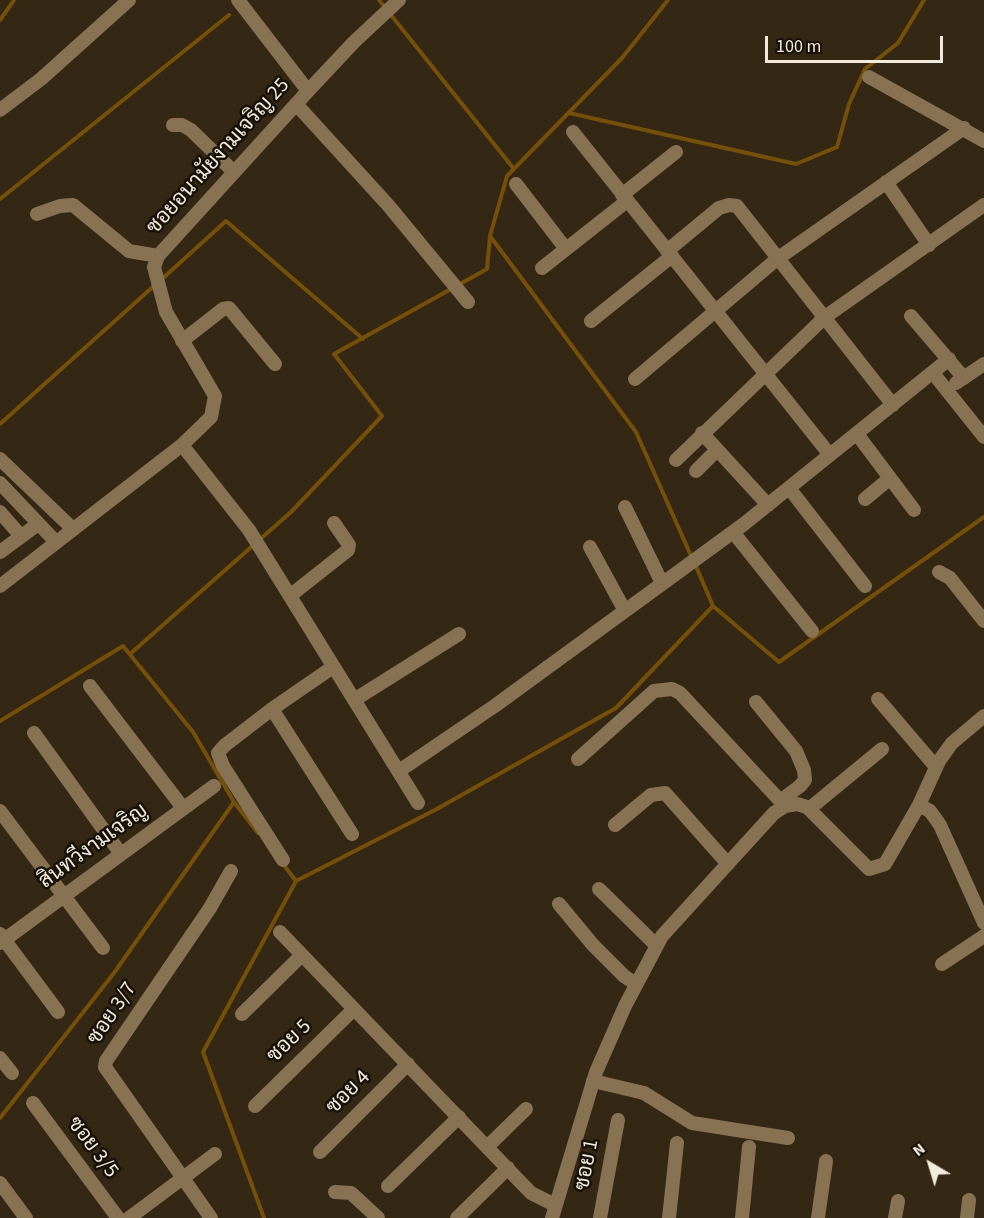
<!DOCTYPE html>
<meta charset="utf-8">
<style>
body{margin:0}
#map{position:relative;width:984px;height:1218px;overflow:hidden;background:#342713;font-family:"Source Sans 3",sans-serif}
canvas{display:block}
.north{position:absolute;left:900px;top:1134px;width:60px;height:60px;-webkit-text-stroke:4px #171109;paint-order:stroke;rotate:322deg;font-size:16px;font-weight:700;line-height:24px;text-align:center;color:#f3eade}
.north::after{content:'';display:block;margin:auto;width:21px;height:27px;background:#f3eade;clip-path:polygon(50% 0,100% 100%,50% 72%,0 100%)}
.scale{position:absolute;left:765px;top:36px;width:178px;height:27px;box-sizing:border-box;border:3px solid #f3eade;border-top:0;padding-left:8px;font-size:18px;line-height:21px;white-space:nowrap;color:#f3eade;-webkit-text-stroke:4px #171109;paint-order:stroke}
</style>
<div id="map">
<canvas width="984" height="1218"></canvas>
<div class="north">N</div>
<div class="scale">100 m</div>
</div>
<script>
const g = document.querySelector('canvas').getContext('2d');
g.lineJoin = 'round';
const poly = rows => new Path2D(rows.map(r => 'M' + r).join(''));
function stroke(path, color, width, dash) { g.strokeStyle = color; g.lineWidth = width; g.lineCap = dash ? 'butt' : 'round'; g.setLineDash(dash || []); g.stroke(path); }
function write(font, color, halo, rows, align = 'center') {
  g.font = font + ' "Source Sans 3",Sarabun,sans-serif'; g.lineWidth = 5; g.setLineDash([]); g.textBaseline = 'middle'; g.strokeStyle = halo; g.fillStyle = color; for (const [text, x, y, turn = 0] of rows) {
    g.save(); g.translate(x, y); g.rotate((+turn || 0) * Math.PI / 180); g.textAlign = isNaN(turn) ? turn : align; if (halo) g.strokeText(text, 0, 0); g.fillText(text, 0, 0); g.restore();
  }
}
const stream = poly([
 [379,0,514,169],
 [0,20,14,0],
 [569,113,796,164,837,147,849,104,865,69,898,43,924,0],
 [0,199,229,15],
 [490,236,507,176,622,58,668,0],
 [162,279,226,221,363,339],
 [0,424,156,284],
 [695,564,713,606,779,662,984,517],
 [130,654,291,512,382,416,334,354,487,269,490,236,636,432,692,558],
 [0,721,123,646,193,732,234,802,258,833],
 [283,864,296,881],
 [0,1118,114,973,234,802],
 [264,1218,203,1052,296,881,435,810,616,708,713,606]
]);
const minor = poly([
 [238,0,308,91],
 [869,77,984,141],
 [296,104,388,205,468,302],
 [0,110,41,79,129,0],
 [173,125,182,125,191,130,234,172],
 [573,132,830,455],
 [886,182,929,245],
 [516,184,566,249],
 [622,195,676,152],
 [37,214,60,206,73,205,129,251,158,256],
 [667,251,719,208,729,205,737,206,893,405],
 [542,268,627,201],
 [911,316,964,378],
 [591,321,672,256],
 [182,341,223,309,229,308,275,364],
 [933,373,984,437],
 [635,379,777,259,964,128],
 [956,383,984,364],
 [702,433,768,505],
 [857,434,914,510],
 [182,445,249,530,418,803],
 [0,459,73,529],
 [676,460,825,317,984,205],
 [696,471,717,450],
 [0,483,56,542],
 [789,488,865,586],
 [865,499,889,479],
 [625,507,662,583],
 [0,512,21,536],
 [733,532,812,631],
 [590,547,625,611],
 [0,552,38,524],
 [939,572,950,578,984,621],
 [0,586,182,445,211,417,215,396,166,312,154,267,158,256,308,91,354,42,399,0],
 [291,595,348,550,349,545,334,523],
 [90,686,183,808],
 [878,699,936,767],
 [354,700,459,634],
 [756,702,796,751,804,770,805,780,800,786,780,801],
 [272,709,352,834],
 [34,733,121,854],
 [578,759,654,691,672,689,680,693,785,806],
 [399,771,496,705,744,524,949,359],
 [919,805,930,811,940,825,984,923],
 [809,809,882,749],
 [0,811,103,948],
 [615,825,651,795,665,793,728,864],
 [283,860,223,766,218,753,224,746,272,709,333,667],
 [599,889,656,945],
 [559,904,593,945,624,976,636,984],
 [280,932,531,1193,555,1205],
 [0,934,58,1012],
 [0,943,214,786],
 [942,964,984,936],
 [242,1014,302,955],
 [0,1058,12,1073],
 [593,1081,644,1093,692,1123,788,1138],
 [33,1103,118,1218],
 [255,1106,354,1009],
 [487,1147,526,1109],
 [320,1152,408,1064],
 [0,1183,26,1218],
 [388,1186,459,1117],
 [335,1192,351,1193,378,1218],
 [129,1218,215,1154],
 [211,1218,105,1067,106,1061,210,908,231,871],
 [457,1218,508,1168],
 [552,1218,596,1072,625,1006,662,936,774,813,785,806,797,804,807,807,869,869,885,864,919,805,939,761,952,743,984,716],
 [600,1218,618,1120],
 [669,1218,677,1143],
 [742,1218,749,1147],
 [818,1218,826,1161],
 [895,1218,898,1201],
 [967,1218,969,1200]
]);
const streetNames = [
 ["ซอยอนามัยงามเจริญ 25",219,157,-48],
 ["สินทวีงามเจริญ",94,847,-36],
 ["ซอย 3/7",113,1014,-56],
 ["ซอย 5",290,1042,-44],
 ["ซอย 4",349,1093,-45],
 ["ซอย 3/5",92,1148,53],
 ["ซอย 1",588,1165,-79]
];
stroke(stream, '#75500c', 4);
stroke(minor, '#877253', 14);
write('21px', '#f3eade', '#171109', streetNames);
</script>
